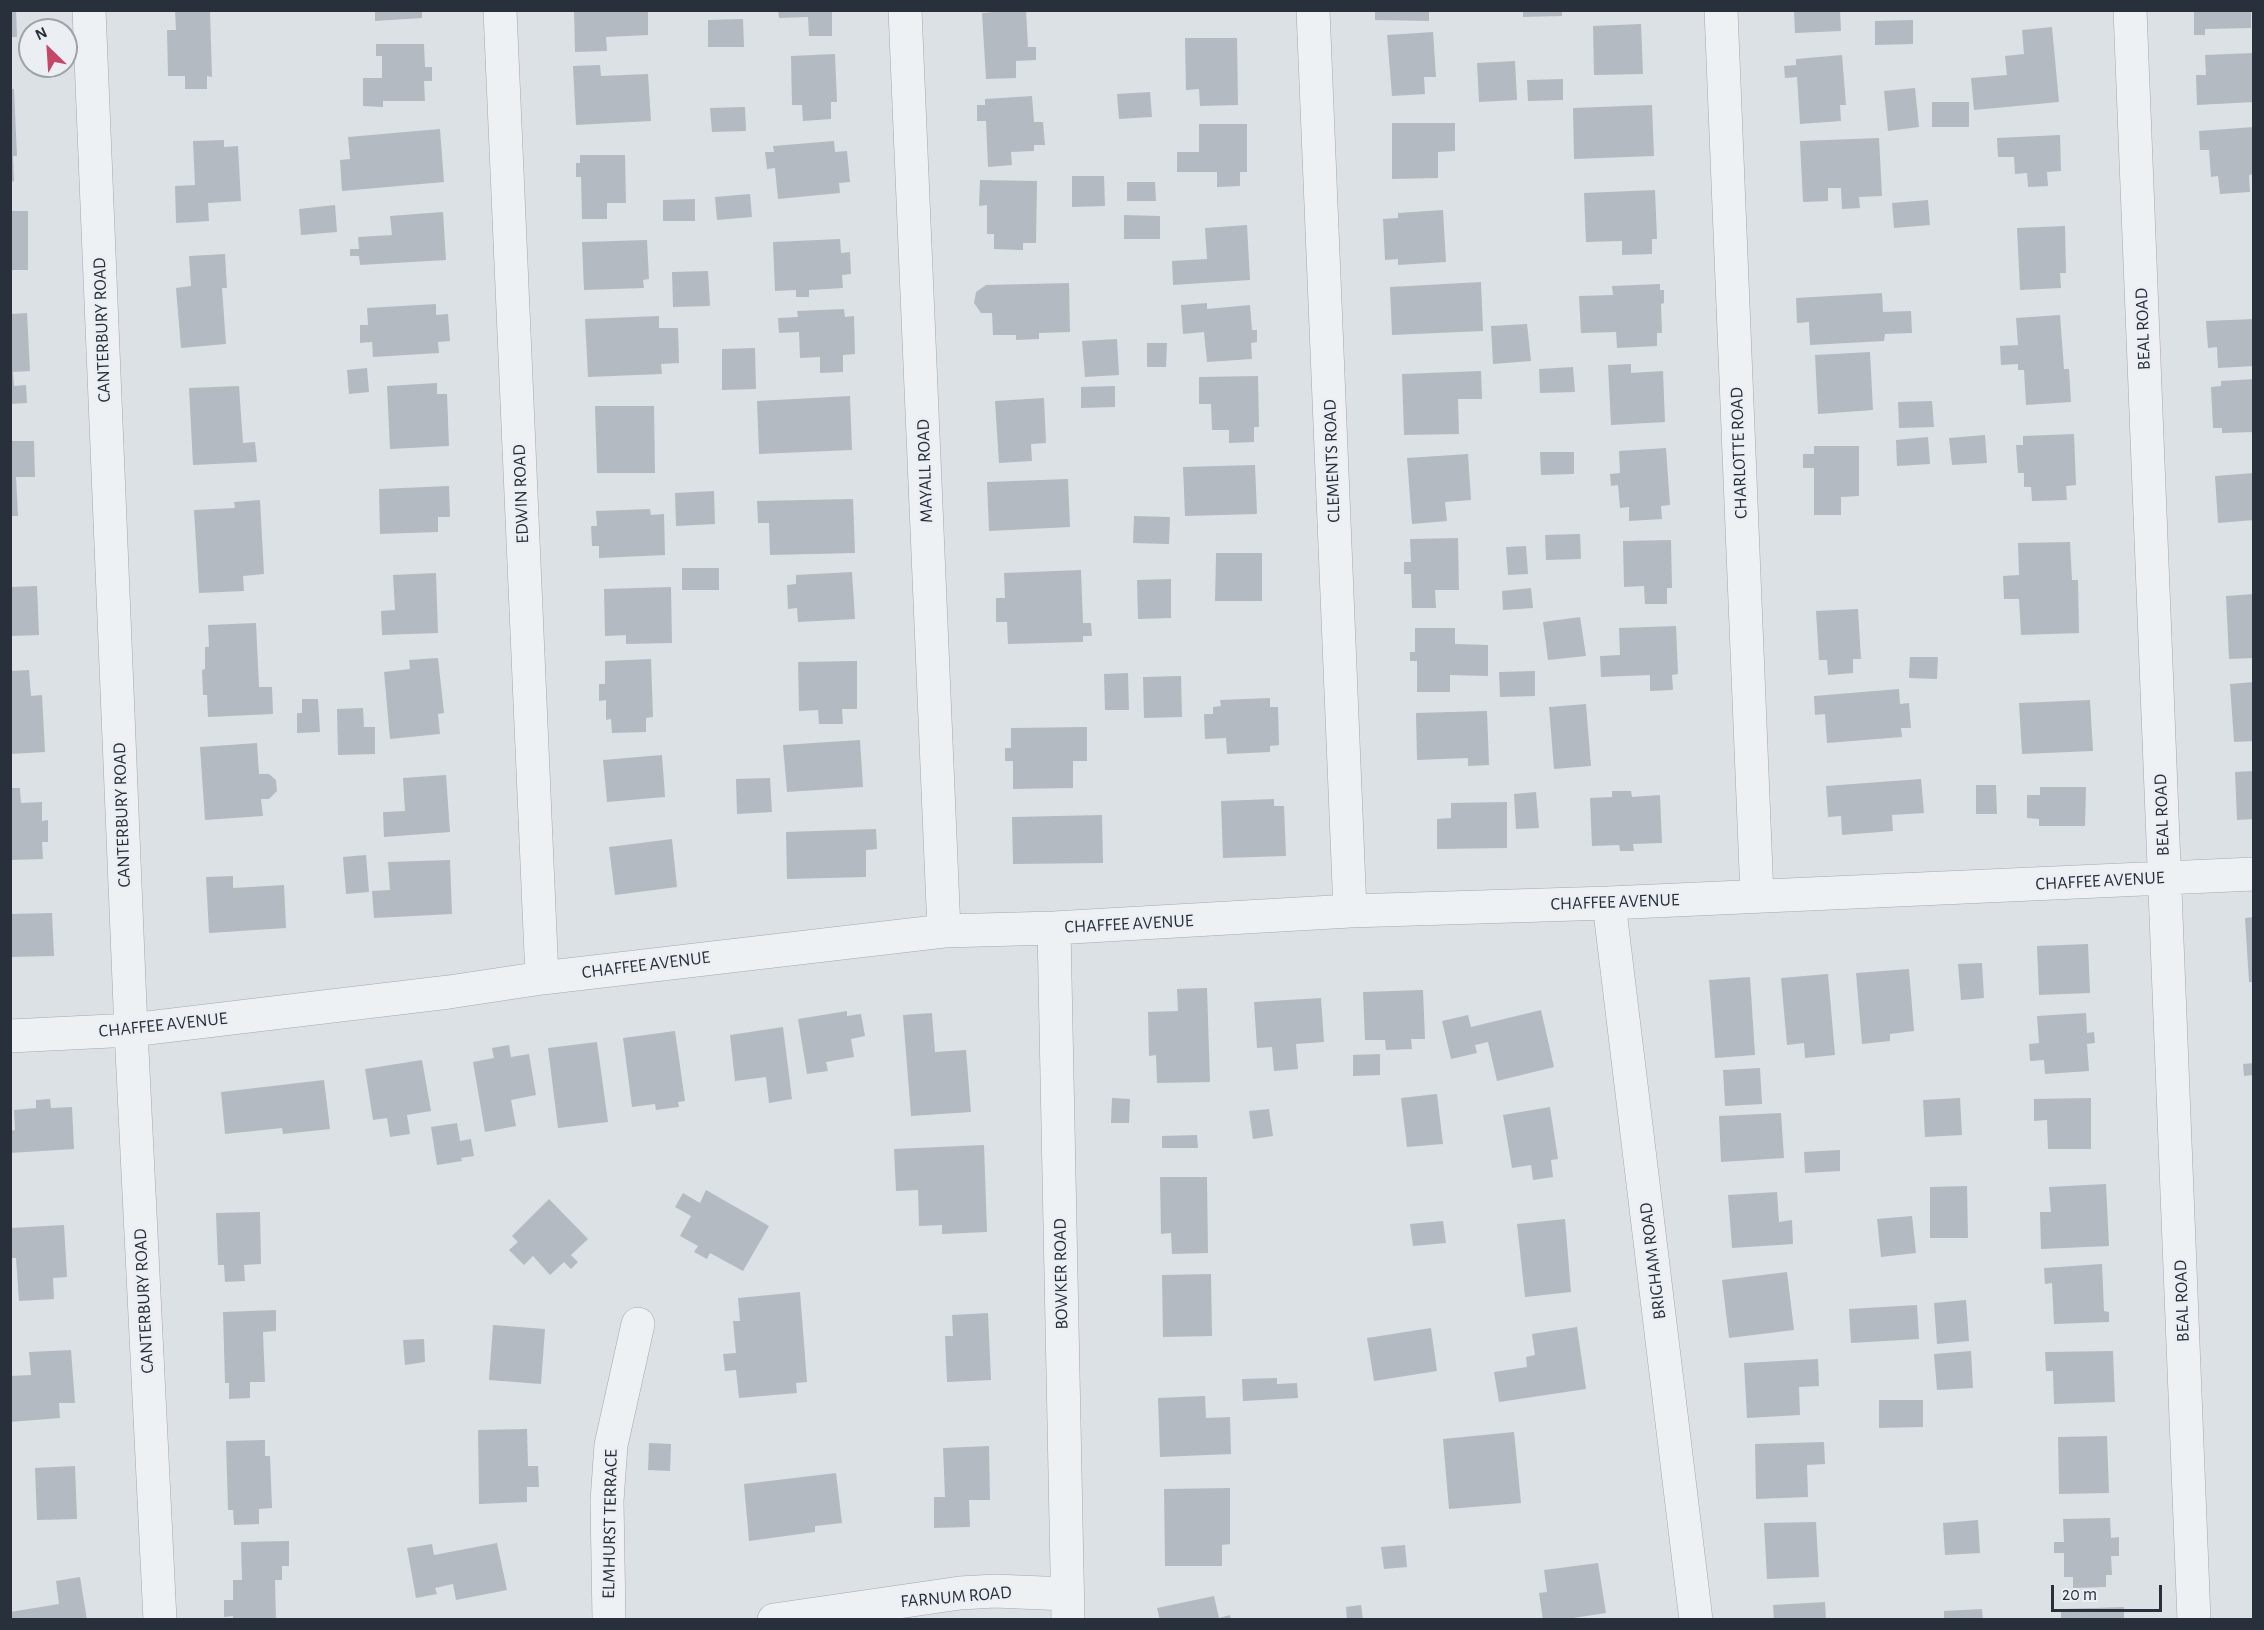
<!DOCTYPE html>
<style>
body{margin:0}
#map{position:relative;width:2264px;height:1630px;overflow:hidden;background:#dce1e5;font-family:"Alegreya Sans",sans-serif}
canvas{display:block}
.frame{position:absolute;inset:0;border:12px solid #27303b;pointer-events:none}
.north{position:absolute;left:18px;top:18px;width:60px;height:60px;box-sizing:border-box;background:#ebeff3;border:2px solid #9da3a9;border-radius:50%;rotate:335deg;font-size:16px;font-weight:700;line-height:24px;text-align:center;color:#27303b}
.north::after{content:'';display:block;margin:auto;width:21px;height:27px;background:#c54666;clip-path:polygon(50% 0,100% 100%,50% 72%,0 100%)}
.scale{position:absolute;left:2051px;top:1585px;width:111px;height:27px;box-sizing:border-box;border:3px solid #27303b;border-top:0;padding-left:8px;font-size:18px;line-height:21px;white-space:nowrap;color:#27303b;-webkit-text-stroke:4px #ebeff3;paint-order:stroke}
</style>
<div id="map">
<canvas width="2264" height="1630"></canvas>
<div class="frame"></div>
<div class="north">N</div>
<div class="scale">20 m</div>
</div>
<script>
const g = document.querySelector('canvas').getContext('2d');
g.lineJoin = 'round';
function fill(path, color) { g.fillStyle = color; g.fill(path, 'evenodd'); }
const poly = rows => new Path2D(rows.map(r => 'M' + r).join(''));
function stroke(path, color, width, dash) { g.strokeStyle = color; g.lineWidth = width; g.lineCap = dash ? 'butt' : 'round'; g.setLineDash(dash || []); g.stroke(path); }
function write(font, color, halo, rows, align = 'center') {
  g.font = font + ' "Alegreya Sans",sans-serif'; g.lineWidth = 5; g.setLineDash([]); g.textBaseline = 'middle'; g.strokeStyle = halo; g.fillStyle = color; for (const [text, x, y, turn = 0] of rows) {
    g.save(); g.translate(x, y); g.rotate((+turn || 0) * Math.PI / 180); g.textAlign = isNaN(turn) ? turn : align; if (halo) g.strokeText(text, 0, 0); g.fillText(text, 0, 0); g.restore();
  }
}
const building = poly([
 [10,10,16,10,17,37,10,37],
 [175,10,210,10,212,77,207,76,207,89,185,89,185,76,168,76,167,30,176,30],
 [375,10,422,10,422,18,375,21],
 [574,10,648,10,648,35,606,37,607,51,575,52],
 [778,10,832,10,832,36,809,36,808,17,779,18],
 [1020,10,1026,10,1028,47,1036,47,1036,60,1016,61,1016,78,986,79,982,13],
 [1375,10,1429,10,1429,21,1375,20],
 [1523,10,1562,10,1562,16,1523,17],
 [1794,10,1840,10,1841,31,1795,33],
 [2194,10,2251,10,2251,28,2205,29,2205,35,2194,35],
 [743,19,744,47,708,47,708,20],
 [1913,20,1913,44,1875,45,1875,21],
 [1641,24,1643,74,1594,75,1593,26],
 [2052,27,2059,102,1974,110,1971,78,2007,75,2005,56,2024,54,2022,30],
 [1433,32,1436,77,1424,77,1425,94,1392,96,1387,35],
 [1185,38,1237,38,1238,105,1200,106,1199,89,1186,90],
 [376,44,424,44,425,67,432,67,432,81,424,81,425,101,383,101,383,107,363,106,363,78,382,78,382,56,376,56],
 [2254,53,2254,102,2197,105,2196,75,2206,75,2205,55],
 [835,54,837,102,831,102,831,119,803,121,802,105,792,105,791,56],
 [1842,55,1846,105,1840,105,1841,121,1800,124,1797,77,1785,78,1784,66,1796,65,1796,59],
 [1515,61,1517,100,1479,102,1477,63],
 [600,65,601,76,648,74,651,121,576,125,573,66],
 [1563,79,1563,100,1528,101,1527,80],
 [1915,88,1919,127,1888,131,1884,91],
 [10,89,14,89,17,156,13,156,14,181,10,182],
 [1150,92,1152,117,1119,119,1117,94],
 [1032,96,1034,122,1043,122,1045,145,1034,145,1034,151,1011,152,1012,165,988,167,986,121,977,121,977,105,985,105,985,99],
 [1932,102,1969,102,1969,127,1932,127],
 [1652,105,1654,156,1574,159,1573,108],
 [745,107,746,131,712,132,710,108],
 [1392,123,1455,123,1455,151,1438,152,1438,178,1392,179],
 [1199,124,1247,124,1247,172,1240,172,1240,186,1217,187,1217,172,1177,172,1177,152,1199,152],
 [2254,127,2254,174,2249,175,2250,192,2220,194,2218,176,2211,177,2209,150,2200,150,2199,131],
 [440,129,444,182,342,191,340,160,350,159,348,137],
 [2060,135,2061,171,2047,172,2048,186,2028,187,2027,173,2015,174,2014,157,1998,157,1997,138],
 [1879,138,1882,196,1859,197,1860,208,1842,209,1841,188,1828,188,1828,201,1803,202,1800,141],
 [224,140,224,147,238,146,241,201,208,203,209,221,176,223,175,186,195,185,193,141],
 [834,141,835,152,847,151,850,182,839,183,840,193,778,199,775,168,767,169,765,152,774,152,773,146],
 [580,155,625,155,626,203,607,203,607,219,582,219,581,177,576,177,576,163,580,163],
 [1072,176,1104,176,1105,206,1072,207],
 [980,180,1037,181,1036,243,1023,243,1023,250,994,249,994,234,987,234,987,205,979,206],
 [1127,182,1155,182,1156,201,1127,201],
 [1655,190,1657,239,1652,239,1652,254,1622,255,1622,241,1586,242,1584,193],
 [750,194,752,217,717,220,715,197],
 [695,199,695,221,663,221,663,200],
 [1928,200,1930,225,1894,228,1892,203],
 [335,205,337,232,301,235,299,209],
 [1443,210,1446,262,1398,265,1398,259,1385,260,1383,219,1398,218,1398,213],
 [10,211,28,211,28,270,10,270],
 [443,212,446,260,360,265,359,256,350,256,350,249,359,249,358,237,392,235,390,216],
 [1124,215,1160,216,1160,239,1124,239],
 [1247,225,1250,280,1173,285,1172,261,1207,259,1205,228],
 [2065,226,2066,273,2060,273,2061,288,2020,290,2017,228],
 [840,239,841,253,850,252,851,274,842,275,843,288,809,290,809,297,796,297,796,290,775,291,773,242],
 [647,240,649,279,643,280,644,288,584,290,582,242],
 [225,254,227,288,222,288,226,344,181,348,176,288,191,286,189,256],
 [708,271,710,306,673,307,672,272],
 [1481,282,1483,331,1392,335,1390,287],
 [1069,283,1070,332,1039,333,1039,339,1016,340,1016,335,993,335,992,313,981,313,974,303,976,292,986,285],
 [1660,284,1660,290,1664,290,1664,303,1661,304,1662,333,1657,333,1657,346,1617,348,1616,332,1581,333,1579,296,1613,295,1612,286],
 [1882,293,1883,312,1911,311,1912,333,1885,334,1884,341,1810,345,1809,322,1797,323,1796,298],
 [1207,303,1207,309,1250,305,1252,330,1257,330,1257,342,1251,343,1252,359,1207,362,1204,332,1183,334,1181,305],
 [436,304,436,315,448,314,450,341,438,342,439,353,373,357,372,342,360,343,360,325,368,325,367,308],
 [844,309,845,317,854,316,855,354,843,355,843,372,820,373,820,357,800,358,799,332,779,333,778,318,798,317,797,311],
 [27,313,30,371,13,372,14,386,26,385,27,403,10,404,10,314],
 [2060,315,2064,369,2069,369,2071,402,2026,405,2024,370,2018,370,2018,364,2001,365,2000,346,2018,345,2016,318],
 [659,316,659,328,678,328,679,363,661,364,662,374,588,377,585,319],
 [2254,319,2254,366,2218,368,2217,347,2208,348,2206,321],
 [1527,324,1531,361,1493,364,1491,326],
 [1117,339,1119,375,1085,377,1082,341],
 [1147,343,1167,343,1166,367,1147,367],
 [755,348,756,389,722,390,722,349],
 [1870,352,1873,410,1818,414,1815,355],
 [1631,364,1631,373,1663,371,1665,422,1611,425,1608,365],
 [1573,367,1575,392,1540,393,1539,369],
 [367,368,369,392,349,394,347,370],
 [1481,371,1482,399,1458,399,1459,434,1404,435,1402,374],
 [1258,376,1259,427,1254,427,1254,442,1229,443,1229,430,1212,430,1211,404,1199,404,1199,377],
 [2254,379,2254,432,2222,433,2222,428,2213,428,2211,387,2221,386,2221,381],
 [437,383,437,394,447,394,449,446,390,449,387,386],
 [239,386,243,443,255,442,257,462,193,465,189,388],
 [1115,386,1115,407,1081,408,1081,387],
 [850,396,852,450,759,454,757,401],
 [1044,398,1046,443,1031,444,1032,461,999,463,995,401],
 [1932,401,1934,427,1899,428,1898,402],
 [595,406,654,406,655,473,597,473],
 [2074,434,2076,485,2066,486,2067,500,2032,501,2031,487,2024,487,2024,473,2018,473,2016,445,2023,445,2023,436],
 [1985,435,1987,463,1952,465,1949,438],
 [1928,437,1930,464,1897,466,1896,440],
 [10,441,34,441,35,477,16,477,18,516,10,516],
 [1814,446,1859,446,1859,496,1841,497,1841,515,1814,515,1814,468,1803,468,1803,454,1814,454],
 [1666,448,1670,505,1661,506,1662,519,1629,521,1629,507,1620,508,1618,485,1611,486,1610,474,1620,473,1619,451],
 [1540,452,1574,452,1574,474,1541,475],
 [1468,454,1471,500,1445,502,1447,521,1412,524,1407,458],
 [1255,465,1257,514,1185,516,1183,467],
 [2254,473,2254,520,2218,523,2215,476],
 [1068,479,1070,527,989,531,987,482],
 [449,486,450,517,438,517,438,532,380,534,379,489],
 [714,491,715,524,676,526,675,493],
 [853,499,855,553,770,555,769,523,758,523,757,501],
 [260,500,264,574,243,576,244,591,199,593,194,510,235,508,234,502],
 [650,509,651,515,664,514,665,555,599,558,599,546,592,546,591,526,597,526,596,511],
 [1134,516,1170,517,1169,544,1133,543],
 [1580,534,1581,559,1546,560,1545,535],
 [1458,538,1459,590,1435,590,1436,608,1412,608,1411,574,1404,574,1404,562,1411,562,1410,539],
 [1671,540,1672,588,1667,588,1667,604,1645,604,1644,586,1624,587,1623,541],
 [2070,542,2072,580,2078,580,2079,633,2021,635,2019,599,2004,599,2003,576,2019,575,2018,543],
 [1526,546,1528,574,1508,575,1506,547],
 [1216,553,1262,553,1262,601,1215,601],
 [682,568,719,568,719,590,682,590],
 [1081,570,1083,623,1091,623,1092,636,1083,636,1083,642,1008,644,1007,622,996,622,996,598,1005,598,1004,573],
 [852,572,855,619,798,622,797,608,788,609,787,585,796,584,796,575],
 [436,573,438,633,382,635,381,611,395,610,393,575],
 [1171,579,1171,618,1138,619,1137,580],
 [37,586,39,635,10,636,10,587],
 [671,587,672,643,626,644,626,635,605,636,604,589],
 [1531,588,1533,608,1503,610,1502,591],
 [2254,594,2254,658,2229,659,2226,596],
 [1858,609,1861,659,1853,659,1853,673,1828,675,1827,660,1819,660,1816,611],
 [1580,617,1586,656,1548,660,1543,622],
 [256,623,259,687,272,687,273,714,208,717,207,695,203,695,202,670,205,669,205,647,209,647,208,625],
 [1676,626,1678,674,1672,675,1673,690,1650,691,1650,675,1601,677,1600,656,1620,655,1619,628],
 [1415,628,1455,628,1455,644,1488,645,1488,676,1450,675,1450,692,1417,692,1417,661,1410,661,1410,652,1415,652],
 [1910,657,1938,657,1937,679,1909,678],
 [438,658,444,713,438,714,440,734,390,739,384,672,410,669,409,660],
 [651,659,653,717,646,718,646,732,612,733,611,719,606,720,606,700,599,701,599,684,605,684,605,661],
 [857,661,857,709,842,709,843,724,819,724,818,710,799,711,798,662],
 [29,670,31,696,42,695,45,752,10,754,10,671],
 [1535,671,1535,696,1500,697,1499,672],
 [1128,673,1129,710,1105,710,1104,674],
 [1181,676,1182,717,1144,718,1143,677],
 [2254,682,2254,741,2234,742,2230,684],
 [1899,689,1900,704,1909,703,1911,728,1901,728,1902,737,1827,743,1825,714,1815,715,1814,696],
 [1270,698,1270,707,1278,707,1279,745,1270,746,1270,752,1227,754,1226,738,1205,739,1204,714,1213,714,1213,707,1221,706,1220,700],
 [302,699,318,699,320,732,297,733,297,713,302,713],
 [2090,700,2093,751,2022,754,2019,703],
 [1586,704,1591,766,1554,769,1549,707],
 [363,708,364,727,375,727,375,754,338,755,337,709],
 [1487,711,1489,765,1468,766,1468,758,1417,760,1416,713],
 [1087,727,1087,761,1073,761,1073,788,1013,789,1013,761,1005,761,1005,748,1011,748,1011,728],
 [860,740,863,787,787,792,783,745],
 [257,743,259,774,269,774,276,780,277,791,269,799,261,799,263,816,205,820,200,747],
 [662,755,665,797,607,802,603,760],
 [2254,771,2254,819,2237,820,2235,772],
 [446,775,450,832,384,837,383,812,405,811,403,778],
 [770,778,772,812,737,814,736,779],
 [1921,779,1924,813,1892,815,1893,831,1842,835,1841,816,1828,817,1826,786],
 [1976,785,1996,785,1997,814,1976,814],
 [2040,787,2086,787,2085,826,2039,826,2039,819,2027,818,2027,795,2040,795],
 [10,788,20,788,21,803,42,802,42,821,48,820,48,842,42,842,43,859,10,860],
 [1612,791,1631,791,1632,797,1660,795,1662,843,1633,844,1634,851,1620,851,1619,845,1592,846,1590,798,1612,797],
 [1536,792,1539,828,1516,829,1514,794],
 [1274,799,1274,806,1284,806,1286,856,1223,858,1221,801],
 [1507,802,1507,848,1437,849,1437,819,1451,818,1451,803],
 [1102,815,1103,863,1013,864,1012,817],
 [876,829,877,849,866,850,866,877,787,879,786,832],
 [672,839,677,887,615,895,609,847],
 [366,855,369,892,346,894,343,857],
 [450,860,452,914,374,918,372,891,390,890,388,862],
 [233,876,233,888,284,885,286,928,209,933,206,877],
 [52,913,54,956,10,957,10,914],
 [2254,917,2254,982,2249,982,2245,918],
 [2088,944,2090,993,2039,995,2037,946],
 [1982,963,1984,998,1961,1000,1958,964],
 [1909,969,1914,1031,1890,1034,1890,1041,1862,1044,1856,973],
 [1828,974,1835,1055,1805,1058,1804,1043,1787,1045,1781,978],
 [1750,977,1755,1055,1715,1058,1709,980],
 [1207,988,1210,1082,1157,1083,1156,1055,1149,1056,1148,1012,1178,1011,1177,989],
 [1423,990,1425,1039,1411,1039,1412,1049,1386,1050,1385,1040,1365,1040,1363,992],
 [1321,998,1324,1042,1296,1044,1298,1069,1274,1071,1272,1047,1257,1048,1254,1002],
 [1541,1010,1554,1067,1497,1081,1488,1042,1475,1045,1477,1053,1451,1059,1442,1021,1468,1015,1471,1027],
 [847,1011,847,1016,861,1014,865,1036,851,1039,854,1057,826,1062,828,1071,807,1074,798,1019],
 [932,1013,935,1052,966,1050,971,1112,911,1116,903,1015],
 [2086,1013,2087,1033,2094,1032,2095,1043,2087,1044,2089,1071,2045,1074,2044,1060,2030,1061,2029,1044,2039,1043,2037,1016],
 [783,1027,792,1099,769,1103,766,1077,735,1081,730,1035],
 [675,1031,685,1101,678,1102,679,1107,656,1110,655,1104,632,1107,623,1038],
 [597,1042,608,1122,558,1128,548,1048],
 [509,1045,511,1057,529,1054,536,1095,511,1100,516,1126,485,1132,473,1062,494,1058,492,1048],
 [1380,1054,1380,1075,1353,1076,1353,1055],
 [422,1060,431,1111,407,1115,410,1134,390,1137,387,1118,373,1120,365,1069],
 [2254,1063,2254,1075,2244,1076,2243,1064],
 [1760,1068,1762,1104,1725,1106,1723,1070],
 [324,1080,330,1129,283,1134,282,1128,225,1134,221,1092],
 [1437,1094,1443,1144,1407,1147,1401,1098],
 [1112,1098,1130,1099,1129,1123,1111,1123],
 [1960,1098,1962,1135,1925,1137,1923,1100],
 [2091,1098,2091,1149,2048,1149,2047,1120,2034,1121,2034,1099],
 [50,1099,51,1108,72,1107,74,1149,10,1153,10,1131,15,1130,14,1110,36,1108,36,1100],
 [1550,1107,1558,1159,1551,1160,1553,1177,1533,1180,1531,1165,1512,1168,1503,1115],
 [1269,1109,1273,1136,1253,1139,1249,1111],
 [1781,1113,1784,1158,1721,1162,1719,1116],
 [457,1123,460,1141,471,1139,474,1156,461,1158,462,1161,437,1165,431,1127],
 [1197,1135,1198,1148,1162,1148,1162,1136],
 [984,1145,987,1232,942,1234,942,1225,919,1226,918,1190,896,1191,894,1149],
 [1840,1150,1840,1171,1805,1173,1804,1152],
 [1160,1177,1207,1177,1208,1253,1172,1254,1171,1233,1161,1234],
 [2106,1184,2109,1246,2041,1249,2040,1212,2051,1212,2049,1187],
 [1967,1186,1968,1238,1930,1238,1930,1187],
 [706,1190,769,1226,743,1271,710,1253,707,1259,694,1252,698,1246,680,1236,691,1216,675,1207,683,1193,700,1203],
 [1777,1192,1779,1222,1792,1220,1793,1244,1732,1248,1728,1195],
 [549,1199,588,1239,571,1255,578,1262,571,1269,564,1262,550,1275,533,1256,524,1265,509,1250,518,1242,512,1236],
 [260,1212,261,1264,244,1265,245,1281,225,1282,224,1265,218,1265,216,1213],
 [1912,1216,1916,1253,1881,1257,1877,1219],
 [1565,1219,1571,1292,1525,1297,1517,1224],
 [1443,1221,1446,1243,1413,1246,1410,1224],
 [64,1225,67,1277,53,1278,54,1299,19,1301,16,1258,10,1258,10,1228],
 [2102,1264,2104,1311,2109,1312,2109,1322,2054,1324,2052,1283,2045,1284,2044,1268],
 [1787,1272,1794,1330,1729,1338,1722,1280],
 [1211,1274,1212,1336,1163,1337,1162,1275],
 [800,1292,807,1382,796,1383,797,1393,739,1398,736,1370,725,1371,723,1354,736,1353,733,1321,740,1321,738,1298],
 [1966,1300,1969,1341,1937,1344,1934,1303],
 [1917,1305,1919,1339,1851,1343,1849,1309],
 [276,1310,276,1331,263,1332,265,1382,250,1382,250,1398,229,1399,229,1383,225,1383,223,1312],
 [988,1313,991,1380,947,1382,945,1336,953,1336,952,1315],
 [493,1325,545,1329,541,1384,489,1380],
 [1577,1327,1586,1389,1499,1402,1494,1372,1527,1367,1526,1357,1535,1355,1532,1334],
 [1431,1328,1437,1371,1374,1381,1367,1338],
 [424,1339,425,1362,405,1365,403,1340],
 [71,1350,75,1403,59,1403,60,1418,10,1422,10,1376,31,1375,29,1352],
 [1971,1351,1973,1388,1937,1390,1934,1354],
 [2113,1351,2115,1402,2054,1404,2053,1371,2046,1371,2045,1352],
 [1818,1359,1819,1386,1799,1387,1800,1415,1747,1418,1744,1363],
 [1277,1378,1277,1384,1297,1383,1298,1398,1243,1401,1242,1379],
 [1205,1396,1206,1418,1230,1417,1231,1454,1160,1457,1158,1398],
 [1879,1400,1923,1400,1923,1427,1879,1428],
 [527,1429,528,1466,538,1466,539,1487,527,1487,527,1502,479,1504,478,1430],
 [1514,1432,1521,1503,1449,1509,1443,1439],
 [2107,1436,2109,1493,2059,1494,2058,1437],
 [265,1440,265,1456,270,1456,272,1508,259,1509,259,1524,234,1525,233,1510,228,1510,226,1441],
 [1824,1442,1825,1464,1807,1465,1808,1497,1756,1499,1755,1444],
 [649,1443,671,1444,670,1471,648,1470],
 [989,1446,990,1500,969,1500,970,1527,934,1528,934,1497,945,1497,943,1448],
 [75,1466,77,1519,37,1520,35,1468],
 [836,1473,842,1523,815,1526,815,1532,749,1541,744,1484],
 [1230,1488,1230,1544,1222,1545,1222,1566,1165,1566,1164,1489],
 [2110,1518,2111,1538,2119,1537,2119,1556,2111,1556,2112,1575,2106,1575,2106,1587,2073,1588,2073,1577,2064,1577,2064,1553,2054,1553,2054,1542,2064,1542,2063,1519],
 [1978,1520,1980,1553,1945,1555,1943,1523],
 [1816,1522,1819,1577,1767,1579,1764,1523],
 [289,1541,289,1566,282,1566,282,1580,275,1580,276,1620,233,1620,233,1616,224,1617,224,1600,233,1600,233,1580,242,1580,241,1542],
 [497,1543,507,1590,456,1600,453,1584,435,1588,437,1594,416,1598,407,1548,432,1544,434,1555],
 [1405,1545,1407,1567,1384,1569,1381,1547],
 [1598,1563,1606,1613,1560,1620,1543,1620,1539,1593,1547,1592,1544,1570],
 [80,1577,87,1620,10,1620,10,1612,59,1604,56,1581],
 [1214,1596,1219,1618,1230,1615,1231,1620,1160,1620,1157,1608],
 [1825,1602,1826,1620,1774,1620,1773,1605],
 [1361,1605,1363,1620,1347,1620,1346,1607],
 [2124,1607,2124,1620,2061,1620,2061,1609],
 [1982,1609,1983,1620,1944,1620,1944,1611]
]);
const minor = poly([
 [89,10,131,1030,160,1620],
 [500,10,542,978],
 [905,10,944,931],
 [1313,10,1350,911],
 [1721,10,1757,896],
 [2130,10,2194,1620],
 [1609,903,1696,1620],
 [1054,928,1068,1620],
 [10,1036,131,1030,449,992,542,978,944,931,1054,928,1350,911,1609,903,2254,874],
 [609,1620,607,1501,611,1445,638,1324],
 [774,1620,960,1593,995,1591,1067,1594]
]);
const streetNames = [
 ["BEAL ROAD",2143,329,-92],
 ["CANTERBURY ROAD",102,330,-92],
 ["CHARLOTTE ROAD",1739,453,-92],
 ["CLEMENTS ROAD",1332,461,-92],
 ["MAYALL ROAD",925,471,-92],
 ["EDWIN ROAD",521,494,-92],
 ["CANTERBURY ROAD",122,815,-92],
 ["BEAL ROAD",2162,815,-92],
 ["CHAFFEE AVENUE",2100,881,-3],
 ["CHAFFEE AVENUE",1615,902,-2],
 ["CHAFFEE AVENUE",1129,924,-3],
 ["CHAFFEE AVENUE",646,965,-7],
 ["CHAFFEE AVENUE",163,1025,-6],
 ["BRIGHAM ROAD",1653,1261,-97],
 ["BOWKER ROAD",1061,1274,-91],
 ["CANTERBURY ROAD",144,1301,-93],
 ["BEAL ROAD",2182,1301,-92],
 ["ELMHURST TERRACE",610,1524,-89],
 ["FARNUM ROAD",956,1597,-5]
];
fill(building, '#b4bac2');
stroke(minor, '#a2a8af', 34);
stroke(minor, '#eef1f4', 33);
write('18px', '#27303b', '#ebeff3', streetNames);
</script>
